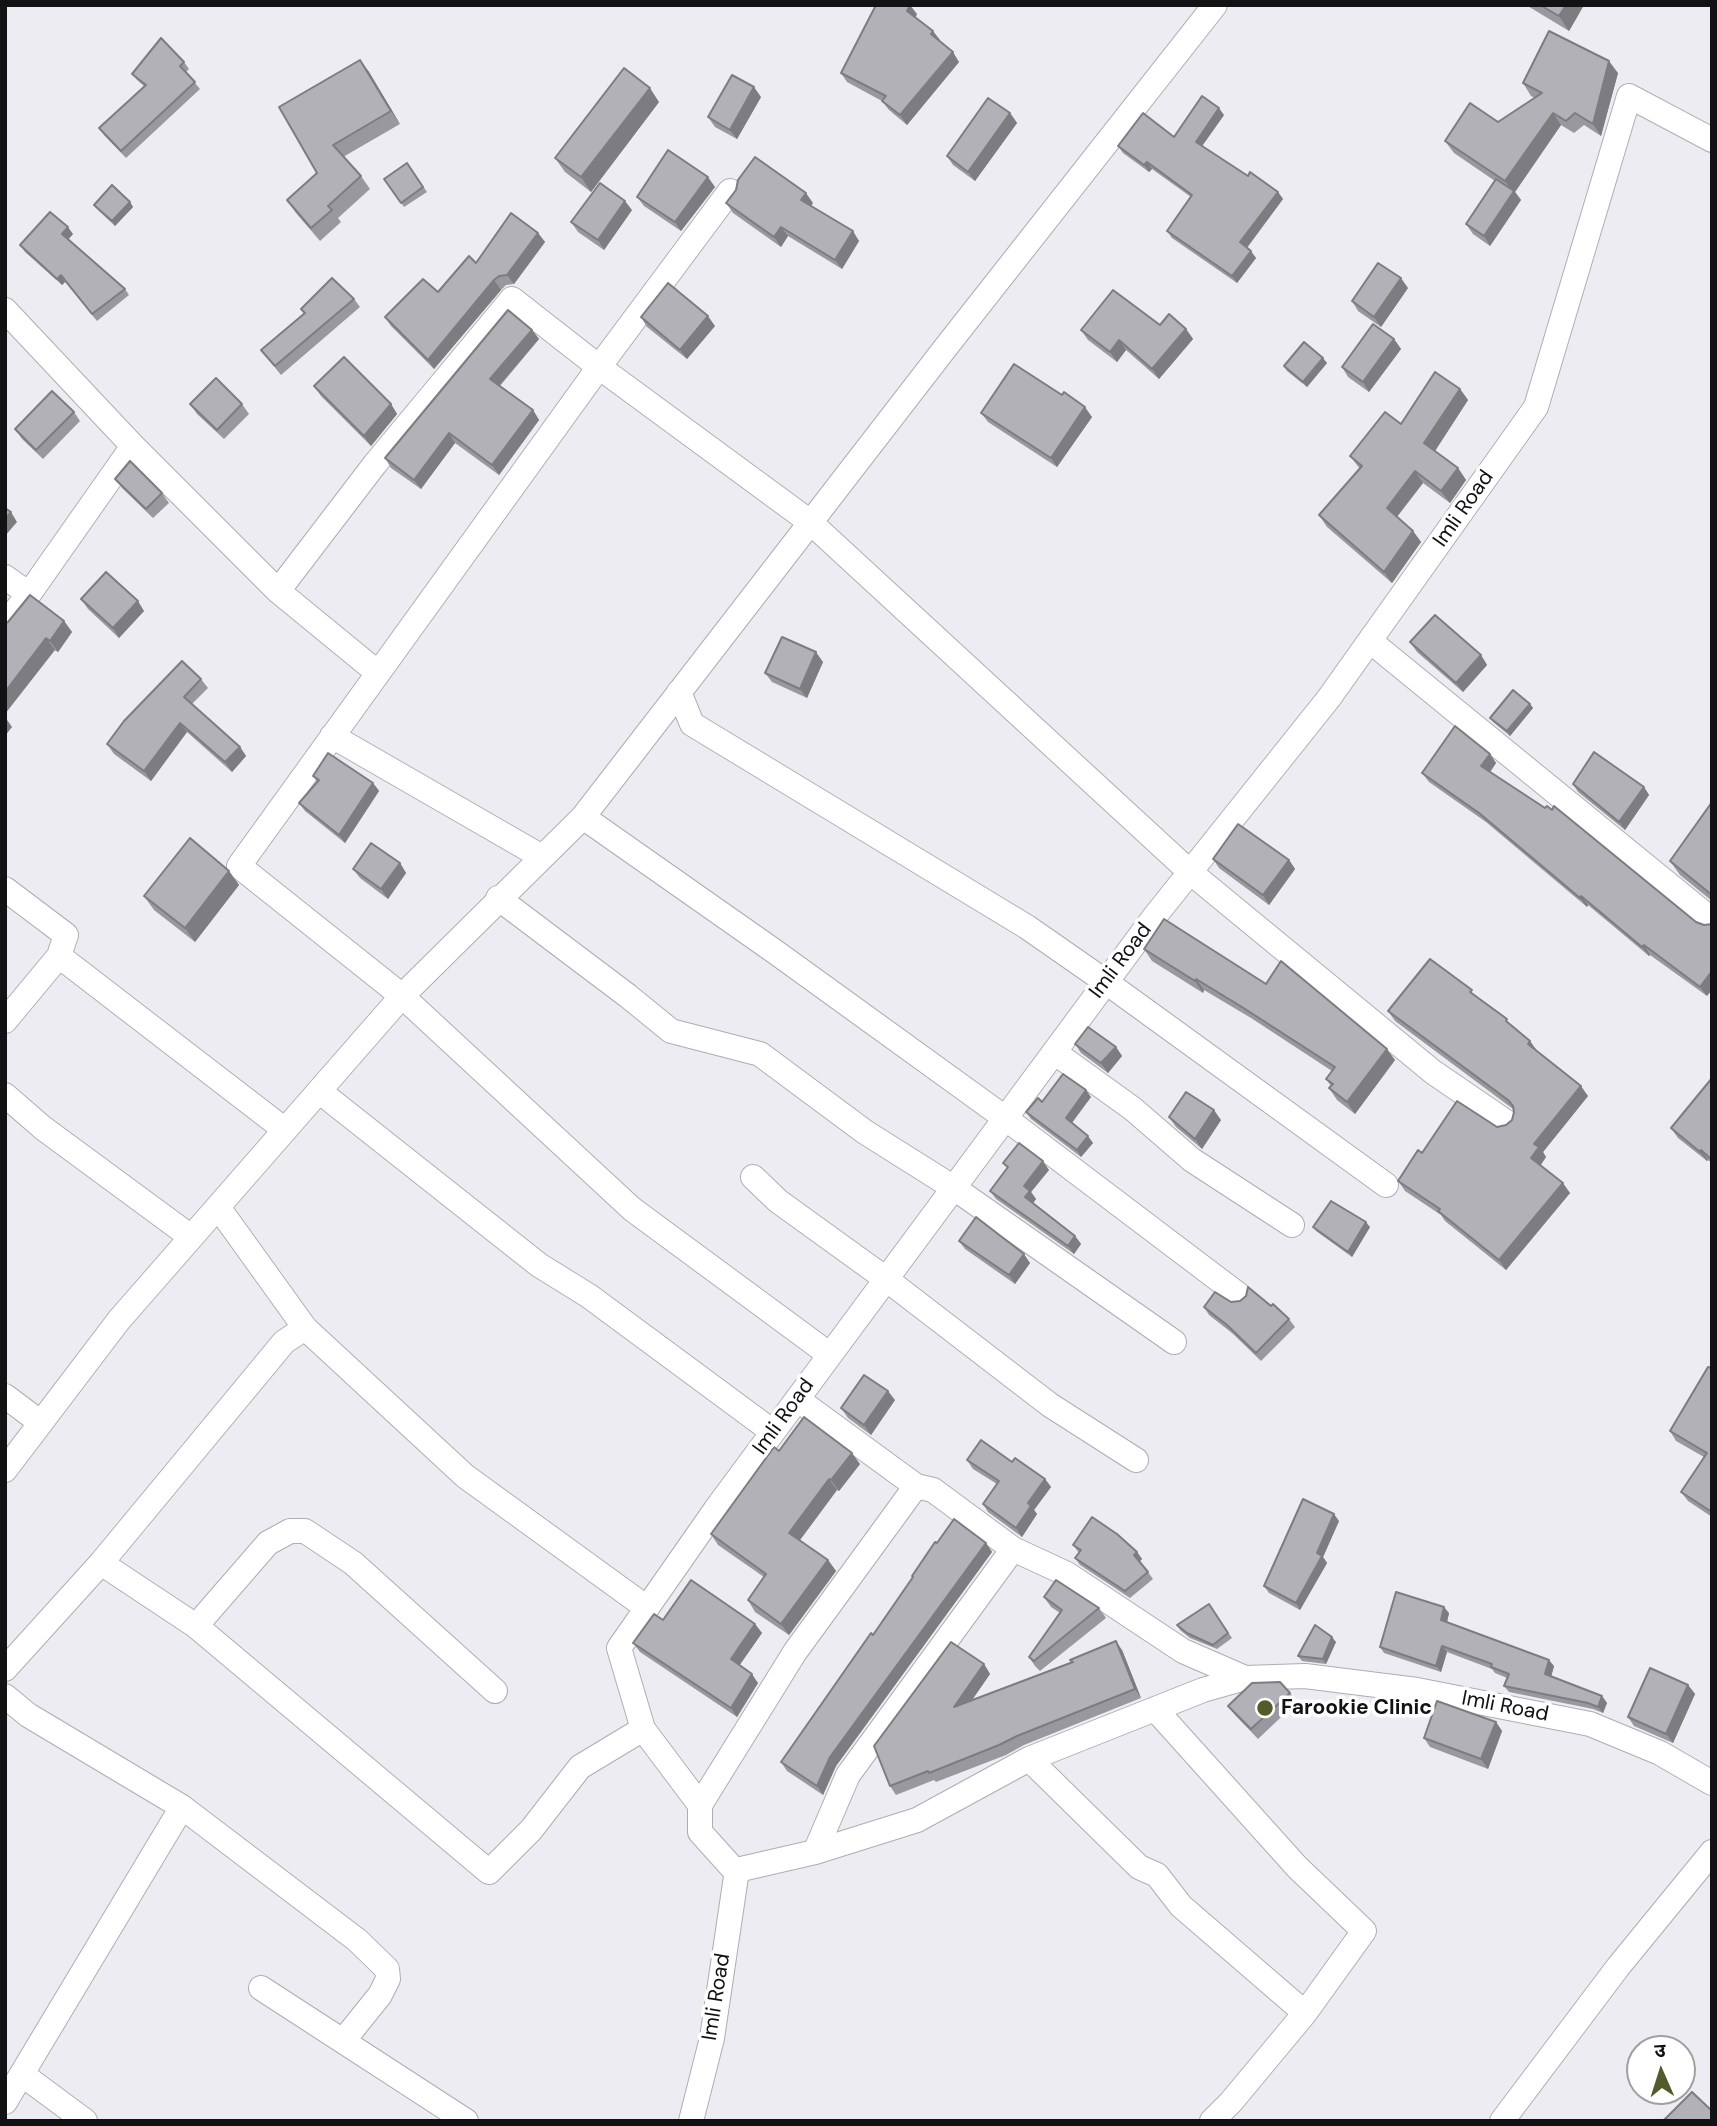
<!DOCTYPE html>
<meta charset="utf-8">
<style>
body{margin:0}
#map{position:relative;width:1717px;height:2126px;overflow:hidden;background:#eeecf3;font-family:"DM Sans","Noto Sans Devanagari",sans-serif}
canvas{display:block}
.frame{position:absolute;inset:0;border:7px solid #121113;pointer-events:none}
.north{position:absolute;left:1626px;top:2035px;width:70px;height:70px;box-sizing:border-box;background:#fff;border:2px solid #a0a0a1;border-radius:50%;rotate:357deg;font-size:19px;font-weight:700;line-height:28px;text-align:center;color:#121113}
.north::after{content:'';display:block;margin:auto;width:24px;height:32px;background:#545b2a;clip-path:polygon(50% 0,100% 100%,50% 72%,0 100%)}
</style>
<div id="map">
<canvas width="1717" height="2126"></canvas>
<div class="frame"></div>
<div class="north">उ</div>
</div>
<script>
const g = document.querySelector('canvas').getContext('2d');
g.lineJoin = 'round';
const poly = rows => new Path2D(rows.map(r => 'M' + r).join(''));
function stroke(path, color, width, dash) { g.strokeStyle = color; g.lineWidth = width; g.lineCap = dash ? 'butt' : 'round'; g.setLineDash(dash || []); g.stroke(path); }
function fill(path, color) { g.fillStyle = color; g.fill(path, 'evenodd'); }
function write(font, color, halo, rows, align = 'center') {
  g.font = font + ' "DM Sans",sans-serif'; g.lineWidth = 7; g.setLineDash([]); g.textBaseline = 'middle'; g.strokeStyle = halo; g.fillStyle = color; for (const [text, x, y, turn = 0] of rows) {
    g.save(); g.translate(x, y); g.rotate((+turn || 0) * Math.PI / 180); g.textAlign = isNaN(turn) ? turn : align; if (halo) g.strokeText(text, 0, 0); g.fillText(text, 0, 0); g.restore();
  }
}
const street = poly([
 [5,310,133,446],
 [5,577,29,594,133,446,278,591],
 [5,624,29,594],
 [1370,641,1712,920],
 [378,673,278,591,375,464,512,299,599,367,730,191],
 [679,692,692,724,1027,927,1106,982,1386,1185],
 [332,736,542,857],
 [583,817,774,951,1005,1118,1239,1295],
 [5,889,66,935,59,956,285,1130],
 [498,898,628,996,671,1031,760,1054,865,1132,954,1188,1174,1342],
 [5,1021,59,956],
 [1054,1052,1133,1109,1192,1160,1292,1225],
 [319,1091,539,1265,589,1296,773,1432],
 [5,1095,43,1128,191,1237],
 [753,1177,778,1201,886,1279,1050,1405,1136,1460],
 [218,1207,305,1328],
 [830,1355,632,1209,402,996,239,866,599,367,810,522,1190,872,1433,1072,1506,1122],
 [5,1396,41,1423],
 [797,1399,916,1486,933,1490,1013,1549,1067,1574,1183,1651,1245,1678],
 [5,1470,119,1320,402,996,583,817,946,347,1215,5],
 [101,1563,196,1626,489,1872,531,1830,580,1767,643,1729],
 [196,1626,268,1543,290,1531,305,1531,353,1563,495,1691],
 [5,1669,101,1563,284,1342,305,1328,465,1476,647,1608],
 [5,1696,28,1715,182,1807,357,1940,387,1969,388,1979,380,1995,343,2041],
 [1155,1709,1297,1867,1364,1931,1305,2013,1231,2102,1212,2121],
 [1029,1759,1139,1867,1157,1875,1181,1906,1305,2013],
 [700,1805,795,1652,916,1486],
 [815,1852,848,1775,1013,1549],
 [736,1872,700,1832,700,1805,643,1729,619,1648,716,1509,1155,916,1329,698,1536,407,1629,96,1712,140],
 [261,1988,466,2121],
 [23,2075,85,2121],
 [5,2102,182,1807],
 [691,2121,712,2038,737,1870,815,1852,917,1820,1029,1759,1203,1690,1245,1678,1305,1676,1417,1690,1590,1724,1660,1753,1712,1783],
 [1502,2121,1618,1967,1712,1852]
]);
const wall = poly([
 [1526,5,1584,5,1569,31],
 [917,14,915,17,933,31,939,41,959,62,907,125,889,110,882,101,847,82,841,73],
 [360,60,369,72,400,124,343,157,361,176,370,189,338,218,341,222,320,241,296,213,287,200,317,173],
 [184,62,189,69,186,72,200,89,126,158,104,135,99,128,144,86,137,80,132,74],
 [1618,73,1601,136,1584,125,1574,133,1561,125,1515,192,1521,200,1490,246,1473,234,1466,224,1495,181,1454,153,1445,141,1498,122,1535,98,1531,96,1523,83],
 [761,97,737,139,715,127,708,117],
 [659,102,591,192,565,172,555,158],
 [1010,113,1017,123,975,181,953,165,947,156],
 [1224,115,1202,146,1248,176,1278,192,1283,199,1247,248,1256,258,1237,283,1172,238,1167,231,1191,197,1152,169,1149,172,1123,153,1118,146,1174,137],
 [407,163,427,192,404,207,384,179],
 [715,187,681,231,644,206,637,197],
 [130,202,133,207,115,226,98,210,94,205],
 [726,203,813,203,811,206,859,241,842,269,788,236,781,247,733,213],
 [632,210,604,250,578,232,571,222],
 [538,233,545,242,514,284,506,285,501,290,434,369,391,326,385,317,438,292,476,263],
 [73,234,68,239,125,289,129,295,97,321,65,282,62,285,25,252,20,245],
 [1408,288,1381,327,1358,311,1352,301],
 [354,299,360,307,281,375,261,350,304,313,301,309],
 [641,317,715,326,687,359,647,327],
 [1160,325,1186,329,1193,339,1159,379,1126,350,1117,362,1088,340,1081,330],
 [532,330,539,339,500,386,533,410,539,420,499,475,455,443,421,489,391,468,385,458],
 [1394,339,1401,349,1369,392,1348,377,1342,367],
 [1327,363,1307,387,1287,371,1284,366],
 [314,386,391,404,397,414,371,446,321,396],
 [1460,389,1468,400,1435,451,1458,468,1466,480,1450,503,1423,483,1397,517,1413,531,1421,542,1392,583,1327,527,1319,515,1360,469,1350,456],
 [1062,395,1092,417,1057,467,988,422,981,413],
 [190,404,242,404,249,414,224,439,197,414],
 [74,412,80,421,43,459,22,439,15,429],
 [115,479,162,493,169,503,153,518,122,488],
 [81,599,144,611,119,638,88,609],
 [64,621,72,632,58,652,5,624],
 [1410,642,1481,655,1487,665,1463,692,1417,652],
 [823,662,807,698,772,682,765,673],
 [201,679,208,688,192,704,240,747,246,756,232,772,187,732,151,781,114,754,107,744],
 [1530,704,1533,708,1510,736,1493,722,1490,718],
 [1490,754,1496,763,1490,772,1696,922,1707,996,1650,955,1649,956,1588,905,1587,907,1486,822,1429,782,1422,773],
 [313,776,373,783,379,791,345,843,305,811,299,803,317,782],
 [1573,784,1644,787,1649,795,1625,830,1578,792],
 [1712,802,1712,901,1680,875,1670,861],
 [1213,859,1289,860,1295,869,1269,905,1219,868],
 [400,863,406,873,388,899,360,878,353,869],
 [229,871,239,885,195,942,154,910,144,896],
 [1144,949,1266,984,1395,1060,1355,1114,1337,1100,1329,1088,1331,1086,1326,1079,1332,1071,1251,1018,1204,990,1203,993,1152,961],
 [1477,997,1530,1041,1537,1051,1588,1096,1543,1152,1546,1157,1541,1165,1570,1193,1506,1270,1445,1221,1441,1215,1405,1191,1398,1181,1422,1153,1497,1127,1506,1125,1512,1120,1514,1112,1513,1109,1395,1021,1388,1011],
 [1075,1044,1116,1047,1122,1056,1108,1073,1081,1053],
 [1712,1078,1712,1163,1708,1160,1707,1161,1678,1138,1671,1128],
 [1091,1097,1072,1123,1093,1143,1081,1157,1031,1119,1026,1112,1042,1102],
 [1169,1117,1221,1120,1202,1149,1176,1127],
 [1003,1163,1049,1170,1031,1192,1036,1199,1033,1203,1075,1236,1081,1244,1074,1254,996,1199,990,1191,1007,1168],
 [1313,1227,1370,1227,1352,1257,1316,1231],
 [959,1241,1030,1263,1015,1284,965,1249],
 [1231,1302,1289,1319,1295,1327,1261,1361,1232,1333,1209,1315,1204,1307],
 [1712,1368,1712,1517,1688,1501,1681,1492,1704,1457,1676,1441,1670,1431],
 [895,1400,871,1435,848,1418,841,1408],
 [779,1451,860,1464,839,1491,837,1490,800,1540,828,1560,836,1571,789,1635,755,1612,748,1600,764,1577,718,1545,711,1534],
 [967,1460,1012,1462,1045,1479,1051,1487,1034,1510,1037,1514,1022,1537,988,1512,983,1504,997,1484,973,1469],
 [1339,1521,1323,1557,1327,1563,1300,1610,1269,1593,1264,1586],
 [937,1543,986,1543,992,1552,836,1766,823,1795,787,1771,781,1762,873,1635],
 [1073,1545,1137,1552,1142,1559,1140,1561,1153,1579,1130,1598,1080,1565,1075,1558,1079,1553],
 [1044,1597,1099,1608,1106,1618,1040,1671,1035,1666,1029,1657,1060,1613,1051,1607],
 [1209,1604,1232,1638,1217,1649,1190,1638,1180,1630,1177,1625],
 [1449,1613,1447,1622,1554,1666,1551,1676,1602,1696,1607,1703,1603,1713,1593,1709,1509,1692,1504,1686,1507,1678,1495,1673,1492,1669,1447,1652,1441,1672,1384,1653,1380,1647],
 [663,1620,755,1624,762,1633,739,1665,758,1683,737,1717,640,1652,633,1643],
 [1336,1642,1326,1664,1302,1661,1298,1656],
 [1122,1650,1141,1698,1024,1745,1006,1755,936,1782,934,1780,896,1795,890,1786,984,1664,990,1674,972,1700,1071,1662,1070,1660],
 [1688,1685,1695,1694,1673,1743,1634,1726,1628,1717],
 [1290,1693,1297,1702,1258,1739,1235,1715,1228,1706],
 [1496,1722,1502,1731,1488,1769,1430,1747,1424,1738]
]);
const shadedWall = poly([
 [910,5,917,14,914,21,907,11],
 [1566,5,1584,5,1569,31,1559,16],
 [933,31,940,40,937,43,931,34],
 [953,52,959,62,907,125,900,115],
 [360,60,369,72,400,124,391,111],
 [1609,61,1618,73,1601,136,1593,124],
 [754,87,761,97,737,139,730,130],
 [650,88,659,102,591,192,581,177],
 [1219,108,1224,115,1200,149,1196,142],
 [1010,113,1017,123,975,181,968,172],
 [1553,113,1561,125,1515,192,1521,200,1490,246,1484,236,1513,192,1505,181],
 [1147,162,1152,169,1149,172,1144,165],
 [708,177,715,187,681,231,675,222],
 [1278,192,1283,199,1245,250,1240,242],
 [806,193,813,203,808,209,801,200],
 [625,201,632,210,604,250,598,240],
 [130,202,133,207,115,226,112,221],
 [68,227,73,234,67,241,62,234],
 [781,227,788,236,781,247,774,237],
 [853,231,859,241,842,269,835,260],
 [538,233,545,242,514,284,507,275],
 [1251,251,1256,258,1237,283,1232,276],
 [61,275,65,282,62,285,57,279],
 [1401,278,1408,288,1381,327,1374,317],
 [494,280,501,290,434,369,428,360],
 [708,316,715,326,687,359,680,350],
 [1186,329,1193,339,1159,379,1152,369],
 [532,330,539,339,497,388,490,379],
 [1394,339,1401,349,1369,392,1363,382],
 [1119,340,1126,350,1117,362,1110,352],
 [1323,358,1327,363,1307,387,1303,382],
 [1460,389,1468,400,1433,454,1424,443],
 [391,404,397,414,371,446,364,436],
 [1085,407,1092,417,1057,467,1051,458],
 [533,410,539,420,499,475,492,465],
 [449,433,455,443,421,489,414,480],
 [1458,468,1466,480,1450,503,1441,491],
 [1415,471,1423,483,1395,519,1387,508],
 [11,512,17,522,5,536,5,519],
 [1413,531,1421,542,1392,583,1384,572],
 [138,601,144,611,119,638,113,628],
 [64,621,72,632,58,652,50,641],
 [46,638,55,650,5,714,5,692],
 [816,652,823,662,807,698,800,689],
 [1481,655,1487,665,1463,692,1456,683],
 [1530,704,1533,708,1510,736,1507,731],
 [5,717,12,727,5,736],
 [180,723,187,732,151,781,144,771],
 [240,747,246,756,232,772,225,762],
 [1490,754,1496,763,1488,775,1481,766],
 [373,783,379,791,345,843,339,835],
 [1644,787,1649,795,1625,830,1619,822],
 [1289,860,1295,869,1269,905,1263,895],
 [400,863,406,873,388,899,381,889],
 [229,871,239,885,195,942,185,928],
 [1581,896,1588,905,1587,907,1580,898],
 [1644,945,1650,955,1649,956,1642,947],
 [1712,971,1712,990,1707,996,1700,987],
 [1196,979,1204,990,1203,993,1195,981],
 [1530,1041,1537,1051,1528,1044],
 [1116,1047,1122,1056,1108,1073,1101,1063],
 [1387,1049,1395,1060,1355,1114,1347,1102],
 [1581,1086,1588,1096,1543,1152,1546,1157,1538,1168,1531,1158,1534,1144],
 [1086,1090,1091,1097,1070,1125,1066,1118],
 [1214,1110,1221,1120,1202,1149,1195,1139],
 [1088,1136,1093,1143,1081,1157,1077,1150],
 [1701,1150,1708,1160,1707,1161,1700,1152],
 [1043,1161,1049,1170,1031,1192,1036,1199,1031,1206,1025,1197,1024,1186],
 [1563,1183,1570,1193,1506,1270,1499,1260],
 [1366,1222,1370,1227,1352,1257,1348,1252],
 [1075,1236,1081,1244,1074,1254,1068,1246],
 [1024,1254,1030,1263,1015,1284,1009,1275],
 [888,1391,895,1400,871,1435,864,1425],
 [852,1453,860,1464,839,1491,831,1480],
 [829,1479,837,1490,797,1544,789,1533],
 [1045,1479,1051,1487,1034,1510,1037,1514,1022,1537,1016,1528,1028,1503],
 [1334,1514,1339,1521,1323,1557,1327,1563,1300,1610,1296,1603],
 [986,1543,992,1552,836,1766,823,1795,817,1786,830,1757],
 [1137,1552,1142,1559,1139,1562,1134,1555],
 [828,1560,836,1571,789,1635,781,1624],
 [1444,1607,1449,1613,1446,1627,1441,1620],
 [755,1624,762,1633,737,1669,731,1659],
 [1332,1637,1336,1642,1326,1664,1323,1659],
 [1116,1641,1122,1650,1141,1698,1135,1689],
 [1442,1646,1447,1652,1441,1672,1436,1666],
 [1549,1660,1554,1666,1550,1681,1545,1674],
 [984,1664,990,1674,961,1716,954,1707],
 [752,1674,758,1683,737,1717,731,1708],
 [1688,1685,1695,1694,1673,1743,1666,1734],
 [1602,1696,1607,1703,1603,1713,1598,1707],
 [1496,1722,1502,1731,1488,1769,1481,1759]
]);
const building = poly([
 [876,5,910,5,907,11,933,31,931,34,953,52,900,115,882,101,886,96,841,73,876,5],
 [1540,5,1566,5,1559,16,1540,5],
 [1549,31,1609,61,1593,124,1575,113,1566,121,1553,113,1505,181,1445,141,1470,103,1498,122,1542,93,1523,83,1549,31],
 [161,38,184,62,180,66,195,82,121,151,99,128,146,85,132,74,161,38],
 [360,60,391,111,333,145,361,176,328,206,332,210,311,228,287,200,317,173,279,107,360,60],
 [624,68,650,88,581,177,555,158,624,68],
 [732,75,754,87,730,130,708,117,732,75],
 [1202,96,1219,108,1196,142,1248,176,1250,172,1278,192,1240,242,1251,251,1232,276,1167,231,1192,195,1147,162,1144,165,1118,146,1143,113,1174,137,1202,96],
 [988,98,1010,113,968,172,947,156,988,98],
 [668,150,708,177,675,222,637,197,668,150],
 [755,157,806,193,801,200,853,231,835,260,781,227,774,237,726,203,736,190,738,180,755,157],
 [407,163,423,187,401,203,384,179,407,163],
 [1496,179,1514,191,1484,236,1466,224,1496,179],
 [600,183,625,201,598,240,571,222,600,183],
 [112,185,130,202,112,221,94,205,112,185],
 [50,212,68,227,62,234,125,289,92,314,61,275,57,279,20,245,50,212],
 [511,213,538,233,507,275,499,276,494,280,428,360,385,317,423,279,438,292,469,256,476,263,511,213],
 [1378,263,1401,278,1374,317,1352,301,1378,263],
 [332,278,354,299,275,366,261,350,305,313,301,309,332,278],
 [668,283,708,316,680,350,641,317,668,283],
 [1113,290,1160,325,1169,314,1186,329,1152,369,1119,340,1110,352,1081,330,1113,290],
 [508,310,532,330,490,379,533,410,492,465,449,433,414,480,385,458,508,310],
 [1373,324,1394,339,1363,382,1342,367,1373,324],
 [1304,342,1323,358,1303,382,1284,366,1304,342],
 [344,357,391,404,364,436,314,386,344,357],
 [1014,364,1062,395,1064,392,1085,407,1051,458,981,413,1014,364],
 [1435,372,1460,389,1424,443,1458,468,1441,491,1415,471,1387,508,1413,531,1384,572,1319,515,1362,466,1350,456,1385,412,1401,424,1435,372],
 [216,378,242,404,217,430,190,404,216,378],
 [52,391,74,412,36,450,15,429,52,391],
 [130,461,162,493,146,509,115,479,130,461],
 [5,508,11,512,5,519,5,508],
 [106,572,138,601,113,628,81,599,106,572],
 [30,595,64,621,50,641,46,638,5,692,5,624,8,622,30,595],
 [1435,615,1481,655,1456,683,1410,642,1435,615],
 [782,637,816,652,800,689,765,673,782,637],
 [182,661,201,679,184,697,240,747,225,762,180,723,144,771,107,744,124,721,182,661],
 [1513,690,1530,704,1507,731,1490,718,1513,690],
 [1455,726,1490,754,1481,766,1545,808,1547,806,1552,810,1554,806,1696,922,1704,925,1712,924,1712,971,1700,987,1644,945,1642,947,1581,896,1580,898,1479,813,1422,773,1455,726],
 [1594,752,1644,787,1619,822,1573,784,1594,752],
 [328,753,373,783,339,835,299,803,319,780,313,776,328,753],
 [1712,802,1712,895,1670,861,1712,802],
 [1238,824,1289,860,1263,895,1213,859,1238,824],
 [190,838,229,871,185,928,144,896,190,838],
 [371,843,400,863,381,889,353,869,371,843],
 [1164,919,1266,984,1281,961,1387,1049,1347,1102,1329,1088,1333,1084,1326,1079,1335,1067,1242,1007,1196,979,1195,981,1144,949,1164,919],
 [1430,959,1472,990,1470,992,1507,1019,1506,1021,1530,1041,1528,1044,1581,1086,1534,1144,1539,1147,1531,1158,1563,1183,1499,1260,1438,1211,1440,1209,1398,1181,1418,1150,1422,1153,1457,1101,1497,1127,1506,1125,1512,1120,1514,1112,1513,1106,1508,1100,1388,1011,1430,959],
 [1088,1027,1116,1047,1101,1063,1075,1044,1088,1027],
 [1063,1074,1086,1090,1066,1118,1088,1136,1077,1150,1026,1112,1038,1098,1042,1102,1063,1074],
 [1712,1078,1712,1160,1701,1150,1700,1152,1671,1128,1712,1078],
 [1186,1092,1214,1110,1195,1139,1169,1117,1186,1092],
 [1019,1143,1043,1161,1024,1186,1030,1191,1025,1197,1075,1236,1068,1246,990,1191,1008,1167,1003,1163,1019,1143],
 [1331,1201,1366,1222,1348,1252,1313,1227,1331,1201],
 [976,1217,1024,1254,1009,1275,959,1241,976,1217],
 [1248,1287,1271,1306,1273,1304,1289,1319,1256,1353,1227,1325,1204,1307,1215,1292,1231,1302,1240,1301,1246,1296,1248,1287],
 [1708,1367,1712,1368,1712,1512,1681,1492,1707,1453,1670,1431,1708,1367],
 [864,1375,888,1391,864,1425,841,1408,864,1375],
 [804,1417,852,1453,831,1480,829,1479,789,1533,828,1560,781,1624,748,1600,766,1574,711,1534,774,1447,779,1451,804,1417],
 [981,1440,1012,1462,1015,1458,1045,1479,1028,1503,1031,1506,1016,1528,983,1504,999,1481,967,1460,981,1440],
 [1303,1499,1334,1514,1317,1553,1322,1556,1296,1603,1264,1586,1303,1499],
 [1092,1517,1117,1534,1137,1552,1134,1555,1148,1572,1125,1591,1075,1558,1081,1550,1073,1545,1092,1517],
 [954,1519,986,1543,830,1757,817,1786,781,1762,871,1633,873,1635,913,1577,912,1576,935,1542,937,1543,954,1519],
 [691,1580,755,1624,731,1659,752,1674,731,1708,633,1643,654,1614,663,1620,691,1580],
 [1056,1580,1099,1608,1034,1661,1029,1657,1062,1610,1044,1597,1056,1580],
 [1396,1592,1444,1607,1441,1620,1549,1660,1545,1674,1602,1696,1598,1707,1588,1703,1504,1686,1509,1674,1491,1667,1492,1664,1442,1646,1436,1666,1380,1647,1396,1592],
 [1209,1604,1228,1633,1213,1645,1187,1633,1177,1625,1209,1604],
 [1315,1625,1332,1637,1323,1659,1298,1656,1315,1625],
 [1116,1641,1135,1689,1017,1736,999,1745,929,1773,928,1771,890,1786,874,1746,951,1642,984,1664,954,1707,1073,1662,1070,1660,1116,1641],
 [1650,1668,1688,1685,1666,1734,1628,1717,1650,1668],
 [1280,1682,1290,1693,1251,1729,1228,1706,1252,1683,1280,1682],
 [1437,1701,1496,1722,1481,1759,1424,1738,1437,1701],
 [1692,2092,1712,2111,1712,2121,1663,2121,1692,2092]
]);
const markers = [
 [1265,1708,9,"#545b2a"]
];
const streetNames = [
 ["Imli Road",1464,509,-55],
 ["Imli Road",1121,961,-53],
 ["Imli Road",784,1417,-54],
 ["Imli Road",1505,1707,11],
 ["Imli Road",717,1997,-81]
];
const poiNames = [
 ["Farookie Clinic",1281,1708]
];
stroke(street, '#aeadb3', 26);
stroke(street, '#fff', 24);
fill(wall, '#99989e');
fill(shadedWall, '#7d7c81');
fill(building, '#b2b1b8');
stroke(building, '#7d7c81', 2);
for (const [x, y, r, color] of markers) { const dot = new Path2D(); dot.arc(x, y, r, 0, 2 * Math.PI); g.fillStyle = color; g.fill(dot); stroke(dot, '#fff', 2.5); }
write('21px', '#121113', '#fff', streetNames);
write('bold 21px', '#121113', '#fff', poiNames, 'left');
</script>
